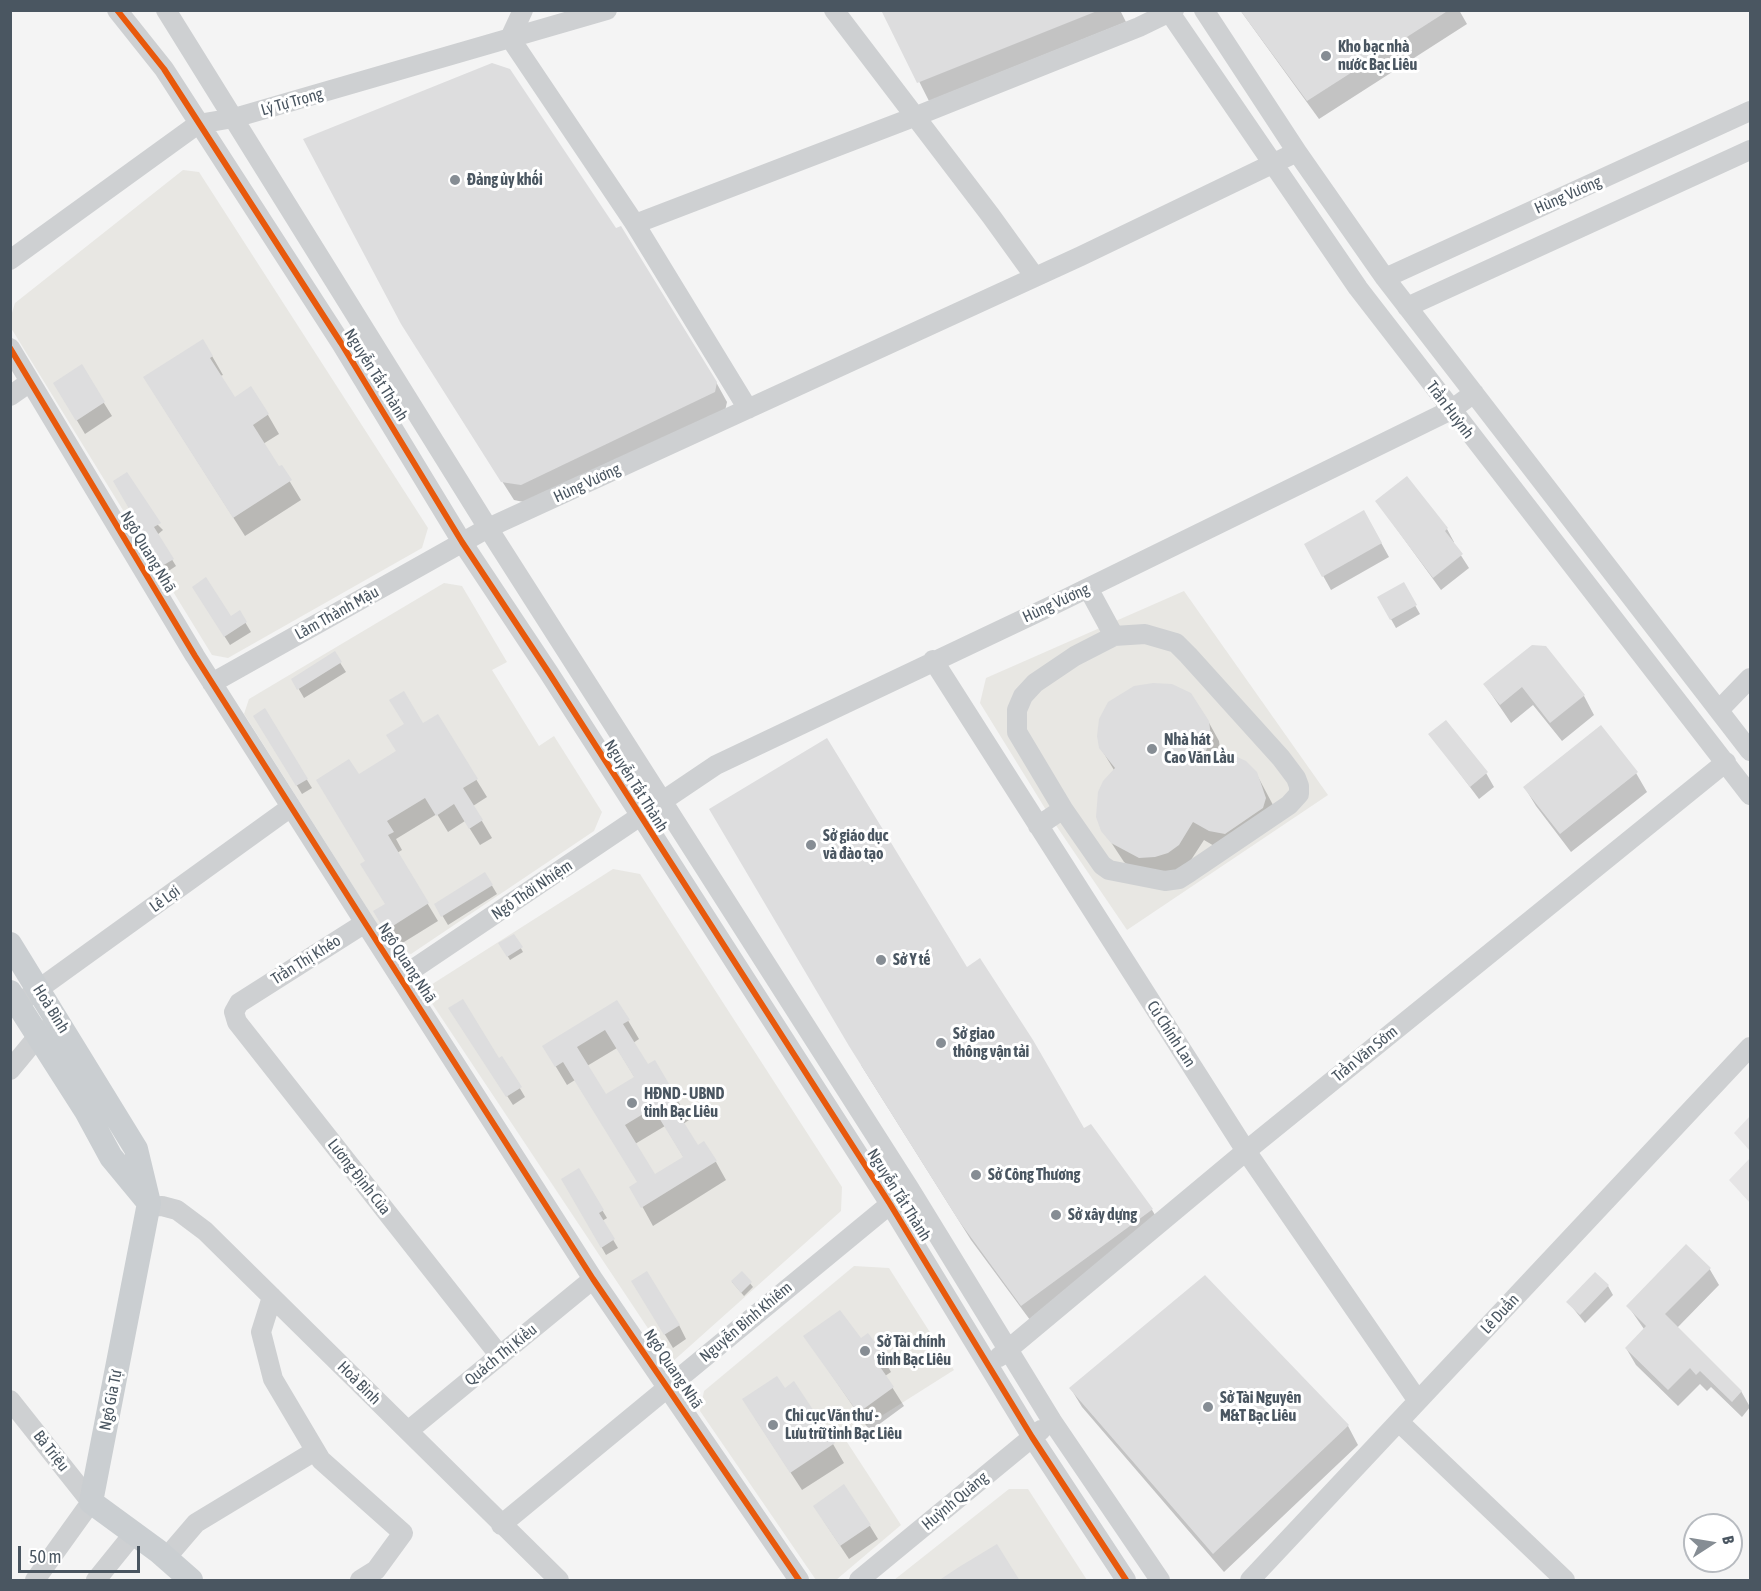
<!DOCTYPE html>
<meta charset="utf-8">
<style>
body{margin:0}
#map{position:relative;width:1761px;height:1591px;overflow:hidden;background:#f4f4f4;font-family:"Asap Condensed",sans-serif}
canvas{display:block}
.frame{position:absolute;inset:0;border:12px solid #4a5661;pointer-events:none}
.north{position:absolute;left:1683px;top:1513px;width:60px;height:60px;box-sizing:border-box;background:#fff;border:2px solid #b7bbc0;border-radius:50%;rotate:78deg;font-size:16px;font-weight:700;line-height:24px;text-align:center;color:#4a5661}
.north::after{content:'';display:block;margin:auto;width:21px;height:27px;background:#868d94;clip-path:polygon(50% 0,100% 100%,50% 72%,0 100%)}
.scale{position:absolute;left:18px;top:1546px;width:122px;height:27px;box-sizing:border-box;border:3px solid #4a5661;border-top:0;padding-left:8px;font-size:18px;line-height:21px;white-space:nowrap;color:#4a5661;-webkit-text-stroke:4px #fff;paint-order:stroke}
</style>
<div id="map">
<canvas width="1761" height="1591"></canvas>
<div class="frame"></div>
<div class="north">B</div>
<div class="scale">50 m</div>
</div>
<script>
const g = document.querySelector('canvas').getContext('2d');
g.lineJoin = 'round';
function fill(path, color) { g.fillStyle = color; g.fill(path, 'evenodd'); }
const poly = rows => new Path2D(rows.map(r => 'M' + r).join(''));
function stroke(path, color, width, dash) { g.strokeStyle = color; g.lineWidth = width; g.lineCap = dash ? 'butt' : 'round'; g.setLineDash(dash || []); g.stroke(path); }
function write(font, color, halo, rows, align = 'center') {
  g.font = font + ' "Asap Condensed",sans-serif'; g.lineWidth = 6; g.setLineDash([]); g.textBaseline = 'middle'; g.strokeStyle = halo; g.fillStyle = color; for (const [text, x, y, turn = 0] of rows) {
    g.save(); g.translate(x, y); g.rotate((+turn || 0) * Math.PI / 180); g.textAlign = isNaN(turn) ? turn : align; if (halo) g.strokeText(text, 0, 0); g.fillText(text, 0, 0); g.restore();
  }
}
const commercial = poly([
 [183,170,199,172,428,528,422,548,228,658,212,655,11,328,11,316,15,303],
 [444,583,462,586,507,662,492,670,539,746,554,736,602,812,594,831,411,954,393,949,244,714,249,699],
 [1184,591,1328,795,1127,930,1051,818,980,703,986,678],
 [613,869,640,874,842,1187,841,1211,671,1363,423,990],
 [854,1266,889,1268,954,1370,845,1439,901,1525,836,1580,816,1580,700,1411,704,1391],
 [1009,1489,1028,1489,1087,1580,894,1580]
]);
const education = poly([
 [1750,1116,1750,1151,1734,1133],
 [1750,1158,1750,1203,1729,1180]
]);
const shadow = poly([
 [883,10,1120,10,1126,22,929,101],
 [1240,10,1459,10,1467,24,1319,119],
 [414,343,716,382,727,402,725,411,533,504,514,500],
 [212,356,223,375,220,376,234,399,251,388,268,415,279,434,263,444,279,468,281,467,301,500,245,536,156,396],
 [81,366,112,416,85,434,63,397],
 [1406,478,1447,529,1454,542,1453,543,1469,568,1441,590,1377,502],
 [115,482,163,530,157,535,176,566,167,572],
 [1364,512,1389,557,1331,590,1306,545],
 [1403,584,1420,614,1396,628,1379,598],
 [199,596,230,618,239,612,251,632,230,645],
 [1533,647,1584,696,1594,715,1562,741,1533,705,1511,723,1485,685],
 [334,653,346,672,304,698,293,679],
 [264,710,312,788,302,794,255,716],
 [437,716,487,797,473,806,492,838,480,845,465,821,448,832,437,814,396,839,402,850,397,853,438,921,396,947,375,912,386,905,367,862,358,777,398,752,423,725],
 [1208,721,1219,741,1221,755,1256,773,1273,805,1221,850,1204,840,1189,863,1178,872,1138,872,1124,862,1103,830,1114,770,1100,747],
 [1430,734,1486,773,1494,787,1479,799],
 [1636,773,1647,792,1571,852,1536,806,1525,788],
 [485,874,497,894,448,925,436,905],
 [514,936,523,952,510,960,500,944],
 [966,969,1084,1131,1152,1210,1163,1228,1033,1324,971,1240,861,1065],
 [617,1002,639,1039,633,1043,648,1066,678,1101,689,1120,683,1124,697,1147,716,1162,726,1180,653,1226,642,1206,639,1183,575,1080,567,1085,544,1047],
 [617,1048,635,1078,606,1097,587,1066],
 [665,1126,684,1158,655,1176,635,1144],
 [456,1017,498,1060,502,1058,525,1097,513,1105],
 [578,1170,607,1218,602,1221,618,1248,606,1255,563,1180],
 [1709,1268,1719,1285,1677,1328,1741,1391,1750,1407,1742,1417,1711,1387,1707,1391,1700,1384,1678,1406,1636,1365,1626,1348,1644,1329,1628,1306],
 [742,1273,753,1287,744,1296,732,1282],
 [1608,1286,1613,1295,1585,1323,1568,1302],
 [641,1295,679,1325,686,1339,673,1348],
 [805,1336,860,1341,880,1353,891,1372,885,1376,904,1406,870,1431],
 [1071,1389,1348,1426,1358,1445,1224,1572,1082,1407],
 [784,1390,833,1444,844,1463,802,1490,755,1418],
 [823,1520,870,1526,878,1539,849,1559]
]);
const building = poly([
 [881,10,1096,10,1097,11,917,83],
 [1240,10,1449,10,1307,101],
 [492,63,510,69,616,228,621,226,717,382,715,392,521,485,501,482,401,324,303,139],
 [203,339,213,356,210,358,235,397,251,386,269,414,253,425,279,466,282,465,292,480,233,518,143,377],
 [82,364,105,402,76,421,53,383],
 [127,472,161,523,154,527,174,559,162,566,113,481],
 [1407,476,1448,528,1445,531,1463,554,1433,578,1375,501],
 [1364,510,1382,543,1322,577,1304,544],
 [206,577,231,616,240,610,247,622,224,637,192,587],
 [1404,582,1417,605,1390,620,1377,597],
 [1532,645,1546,646,1585,695,1550,723,1522,687,1500,705,1483,684],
 [335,651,342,662,297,690,291,679],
 [1153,683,1172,684,1191,693,1209,721,1211,736,1206,751,1233,755,1246,761,1257,772,1266,798,1263,808,1225,834,1209,831,1193,822,1179,845,1168,853,1155,857,1139,858,1111,843,1101,831,1096,817,1098,792,1103,781,1115,768,1099,748,1097,736,1099,719,1108,702,1134,686],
 [404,691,423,723,438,714,478,779,463,788,483,820,469,829,454,804,436,816,425,798,387,821,394,832,388,835,429,903,385,931,373,911,385,904,360,864,365,861,316,780,349,759,359,774,396,751,386,735,404,724,389,700],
 [265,708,308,779,296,786,253,716],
 [1446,720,1488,772,1470,787,1428,734],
 [1601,725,1638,772,1560,834,1523,787],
 [827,738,967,967,980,958,1033,1040,1084,1128,1091,1124,1153,1209,1021,1306,959,1221,849,1046,709,809],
 [485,872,493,885,441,917,434,904],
 [514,934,523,947,507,957,498,943],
 [463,999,499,1058,502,1056,522,1087,506,1097,448,1008],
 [617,1000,630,1020,623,1024,648,1064,655,1060,679,1101,673,1105,698,1145,704,1141,717,1161,641,1208,629,1187,637,1182,563,1062,555,1067,542,1046],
 [605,1030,634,1077,606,1094,577,1047],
 [653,1108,683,1157,655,1174,625,1125],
 [579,1168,604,1210,599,1213,615,1239,601,1248,561,1179],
 [1686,1244,1711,1268,1665,1314,1742,1391,1732,1402,1700,1371,1696,1375,1690,1368,1668,1390,1625,1348,1646,1326,1626,1306],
 [647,1271,680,1325,664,1335,631,1281],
 [742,1271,752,1282,741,1293,731,1281],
 [1595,1272,1609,1285,1580,1315,1566,1302],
 [1205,1275,1349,1425,1213,1554,1069,1388],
 [840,1310,861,1338,868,1333,882,1352,874,1358,894,1387,858,1413,803,1336],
 [777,1376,785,1388,794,1381,835,1443,790,1473,742,1399],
 [844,1484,871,1525,840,1546,813,1506],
 [997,1544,1020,1581,938,1581,959,1567]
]);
const minor = poly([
 [117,10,164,69,341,343,462,542,549,673,890,1204,1032,1437,1126,1580],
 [166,10,488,528,909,1188,1052,1421,1160,1580],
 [523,10,510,38,635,224,748,409],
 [834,10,991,216,1035,277],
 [1168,10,1358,288,1750,795],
 [1204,10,1297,152,1385,278,1750,751],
 [635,224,914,117,1139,27,1174,10],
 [10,260,198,124,234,118,607,10],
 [1385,278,1750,111],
 [1407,307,1750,150],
 [10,348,195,656,365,923,593,1279,799,1580],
 [10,396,30,382],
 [933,660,1246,1151,1418,1401],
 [212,683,488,528,1081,256,1297,152],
 [1719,710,1750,678],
 [1063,809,1102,865,1109,870,1165,881,1179,879,1190,872,1289,805,1299,794,1299,786,1296,778,1281,758,1188,655,1176,643,1145,634,1114,636,1088,588],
 [1038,826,1063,809,1017,732,1017,710,1023,696,1035,683,1075,656,1114,636],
 [365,923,239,1003,234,1012,237,1022,500,1356],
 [400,978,716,765,1049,607,1451,410,1474,393],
 [18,1004,291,807],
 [10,1070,39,1035,49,1028],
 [148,1207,162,1206,177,1210,205,1231,559,1580],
 [272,1297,261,1332,273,1379,321,1460,403,1533,376,1570,360,1580],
 [999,1357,1246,1151,1726,762],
 [10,1400,91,1502,35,1580],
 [1399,1422,1565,1580],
 [408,1431,593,1279],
 [501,1525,900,1196],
 [166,1558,196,1523,315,1451],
 [96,1580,134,1533],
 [859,1580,1041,1430],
 [1250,1580,1750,1047]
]);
const major = poly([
 [10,944,136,1149,149,1203,111,1157,86,1111,10,992],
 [149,1203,91,1502,158,1551,191,1580]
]);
const cycleway = poly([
 [117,10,164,69,341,343,462,542,549,673,890,1204,1032,1437,1126,1580],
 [10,348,195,656,365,923,593,1279,799,1580]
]);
const markers = [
 [1326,56,6,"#868d94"],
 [455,180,6,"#868d94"],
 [1152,749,6,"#868d94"],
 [811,845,6,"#868d94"],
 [881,960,6,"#868d94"],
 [941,1043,6,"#868d94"],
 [632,1103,6,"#868d94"],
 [976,1175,6,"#868d94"],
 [1056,1215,6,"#868d94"],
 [865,1351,6,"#868d94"],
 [1208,1407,6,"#868d94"],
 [773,1425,6,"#868d94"]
];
const poiNames = [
 ["Kho bạc nhà",1338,47],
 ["nước Bạc Liêu",1338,65],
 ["Đảng ủy khối",467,180],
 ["Nhà hát",1164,740],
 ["Cao Văn Lầu",1164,758],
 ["Sở giáo dục",823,836],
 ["và đào tạo",823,854],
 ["Sở Y tế",893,960],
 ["Sở giao",953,1034],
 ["thông vận tải",953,1052],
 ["HĐND - UBND",644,1094],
 ["tỉnh Bạc Liêu",644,1112],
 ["Sở Công Thương",988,1175],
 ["Sở xây dựng",1068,1215],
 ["Sở Tài chính",877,1342],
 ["tỉnh Bạc Liêu",877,1360],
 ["Sở Tài Nguyên",1220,1398],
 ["M&T Bạc Liêu",1220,1416],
 ["Chi cục Văn thư -",785,1416],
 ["Lưu trữ tỉnh Bạc Liêu",785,1434]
];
const streetNames = [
 ["Lý Tự Trọng",292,102,-16],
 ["Hùng Vương",1568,195,-24],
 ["Nguyễn Tất Thành",376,375,58],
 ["Trần Huỳnh",1450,410,53],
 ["Hùng Vương",587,483,-25],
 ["Ngô Quang Nhã",148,552,59],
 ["Hùng Vương",1056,603,-25],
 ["Lâm Thành Mậu",337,613,-29],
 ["Nguyễn Tất Thành",636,786,58],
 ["Ngô Thời Nhiệm",532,890,-34],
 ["Lê Lợi",165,899,-36],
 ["Trần Thị Khéo",306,960,-32],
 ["Ngô Quang Nhã",407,963,57],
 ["Hoà Bình",51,1009,58],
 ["Cù Chính Lan",1171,1034,57],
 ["Trần Văn Sớm",1365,1054,-39],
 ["Lương Định Của",359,1177,52],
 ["Nguyễn Tất Thành",899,1195,58],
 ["Lê Duẩn",1500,1314,-47],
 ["Nguyễn Bỉnh Khiêm",746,1322,-40],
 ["Quách Thị Kiều",501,1355,-39],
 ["Ngô Quang Nhã",673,1369,56],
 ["Hoà Bình",359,1383,45],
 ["Ngô Gia Tự",111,1400,-79],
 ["Bà Triệu",51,1451,52],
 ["Huỳnh Quảng",955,1501,-40]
];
fill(commercial, '#e8e7e3');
fill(education, '#e6e5e6');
fill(shadow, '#0003');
fill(building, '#ddddde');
stroke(minor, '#ced0d2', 20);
stroke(major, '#caced1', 24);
stroke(cycleway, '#e8590c', 6);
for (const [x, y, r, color] of markers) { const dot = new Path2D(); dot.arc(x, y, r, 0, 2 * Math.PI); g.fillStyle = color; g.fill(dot); stroke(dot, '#fff', 2); }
write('bold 16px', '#4a5661', '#fff', poiNames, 'left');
write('16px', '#4a5661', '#fff', streetNames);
</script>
